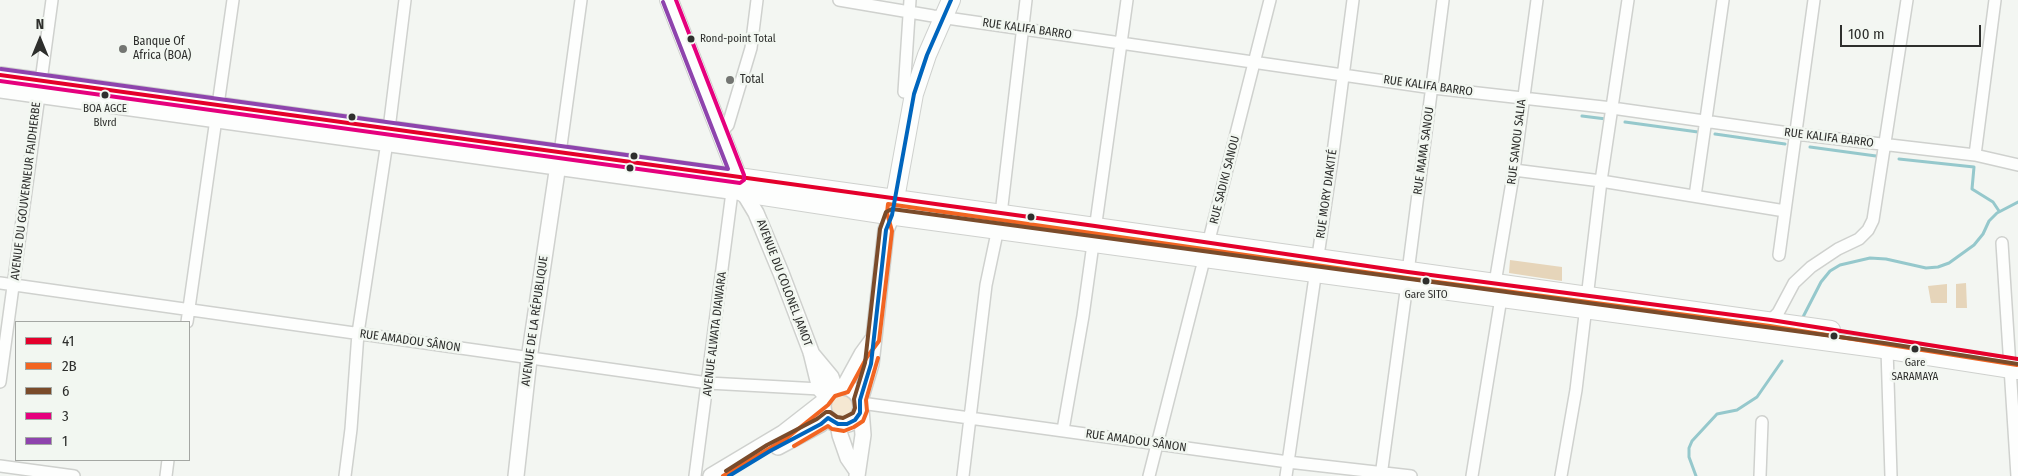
<!DOCTYPE html>
<meta charset="utf-8">
<style>
body{margin:0}
#map{position:relative;width:2018px;height:476px;overflow:hidden;background:#f3f6f2;font-family:"Fira Sans Condensed",sans-serif}
canvas{display:block}
.legend{position:absolute;left:15px;top:321px;width:175px;height:140px;box-sizing:border-box;background:#f2f7f1;border:1px solid #a4a7a3;margin:0;padding:6px 9px;list-style:none;font-size:15px;color:#2e2f2d}
.legend li{display:flex;align-items:center;gap:10px;height:25px}
.legend b{width:25px;border:1px solid #a4a7a3}
.north{position:absolute;left:15px;top:15px;width:50px;height:50px;-webkit-text-stroke:4px #f2f7f1;paint-order:stroke;rotate:0deg;font-size:14px;font-weight:700;line-height:20px;text-align:center;color:#2e2f2d}
.north::after{content:'';display:block;margin:auto;width:18px;height:22px;background:#2e2f2d;clip-path:polygon(50% 0,100% 100%,50% 72%,0 100%)}
.scale{position:absolute;left:1840px;top:25px;width:141px;height:22px;box-sizing:border-box;border:2px solid #2e2f2d;border-top:0;padding-left:6px;font-size:15px;line-height:18px;white-space:nowrap;color:#2e2f2d;-webkit-text-stroke:4px #f2f7f1;paint-order:stroke}
</style>
<div id="map">
<canvas width="2018" height="476"></canvas>
<ul class="legend">
<li><b style="height:6px;background:#e4002b"></b>41</li>
<li><b style="height:6px;background:#f26522"></b>2B</li>
<li><b style="height:6px;background:#7a4b2a"></b>6</li>
<li><b style="height:6px;background:#e5007d"></b>3</li>
<li><b style="height:6px;background:#8e44ad"></b>1</li>
</ul>
<div class="north">N</div>
<div class="scale">100 m</div>
</div>
<script>
const g = document.querySelector('canvas').getContext('2d');
g.lineJoin = 'round';
function fill(path, color) { g.fillStyle = color; g.fill(path, 'evenodd'); }
const poly = rows => new Path2D(rows.map(r => 'M' + r).join(''));
function stroke(path, color, width, dash) { g.strokeStyle = color; g.lineWidth = width; g.lineCap = dash ? 'butt' : 'round'; g.setLineDash(dash || []); g.stroke(path); }
function write(font, color, halo, rows, align = 'center') {
  g.font = font + ' "Fira Sans Condensed",sans-serif'; g.lineWidth = 5; g.setLineDash([]); g.textBaseline = 'middle'; g.strokeStyle = halo; g.fillStyle = color; for (const [text, x, y, turn = 0] of rows) {
    g.save(); g.translate(x, y); g.rotate((+turn || 0) * Math.PI / 180); g.textAlign = isNaN(turn) ? turn : align; if (halo) g.strokeText(text, 0, 0); g.fillText(text, 0, 0); g.restore();
  }
}
const green = poly([
 '827 405a14 14 0 1 1 28 0a14 14 0 1 1-28 0Z'
]);
const forest = poly([
 [1510,260,1562,267,1562,281,1509,273],
 [1966,283,1967,308,1956,308,1956,284],
 [1947,284,1947,303,1931,303,1928,286]
]);
const stream = poly([
 [1582,116,1606,119],
 [1625,122,1698,132],
 [1715,134,1785,144],
 [1810,147,1876,156],
 [1899,159,1974,167,1972,189,1993,202,1999,211],
 [1803,317,1821,282,1830,271,1840,265,1870,258,1886,259,1926,268,1938,267,1949,263,1974,245,1983,234,1989,221,1997,213,2018,202],
 [1696,476,1689,457,1689,448,1692,441,1717,414,1737,410,1757,397,1782,361]
]);
const street = poly([
 [839,0,933,16,1433,88,1612,108,1796,134,1975,155,2018,165],
 [904,92,910,0],
 [720,133,728,125,751,48,757,0],
 [560,153,581,0],
 [1975,155,1995,0],
 [1514,170,1601,181,1785,211],
 [1695,196,1723,0],
 [2002,243,2017,476],
 [1779,255,1814,0],
 [1408,272,1443,0],
 [0,283,708,383,820,389],
 [1495,283,1514,170,1537,0],
 [1771,320,1778,313,1794,283,1811,267,1838,249,1859,239,1868,230,1873,220,1907,0],
 [187,322,233,0],
 [1887,349,1891,476],
 [0,382,52,0],
 [861,403,1288,462,1411,476],
 [1063,430,1083,316,1127,0],
 [0,466,74,476],
 [166,476,168,460],
 [345,476,351,429,358,333,389,129,405,0],
 [695,476,732,192],
 [963,476,986,285,1001,214,1026,0],
 [1149,476,1270,0],
 [1286,476,1333,153,1353,0],
 [1381,476,1407,284],
 [1472,476,1501,298],
 [1561,476,1576,390,1601,181,1628,0],
 [1760,476,1762,422]
]);
const secondary = poly([
 [0,75,738,177],
 [0,90,744,193,756,213,781,273,811,352,820,389,826,396],
 [811,353,831,377,835,388],
 [844,387,862,354,873,339],
 '823 406a19 19 0 1 1 38 0a19 19 0 1 1-38 0Z',
 [860,400,871,364,886,230,892,215],
 [838,424,840,435,848,458,857,471],
 [778,447,821,424,828,418],
 [516,476,529,359,559,158],
 [711,476,783,433,824,401],
 [857,476,863,435,861,409]
]);
const primary = poly([
 [669,0,744,193,881,214,1315,273,1883,349,2018,370],
 [738,177,1831,330],
 [893,210,914,94,927,55,951,0]
]);
const bus1 = poly([
 [0,75,1095,226,1408,272,1771,320,2018,359]
]);
const bus2 = poly([
 [794,446,828,426,832,429,844,431,854,427,863,421,867,411,866,400,878,358],
 [723,476,787,438,828,405,835,396,848,392,867,357,879,341,892,231,887,213,888,204,1407,278,1770,326,2017,365]
]);
const bus3 = poly([
 [726,471,767,445,817,419,826,412,830,412,837,417,843,418,853,413,855,408,854,399,865,363,880,229,886,212,892,209,1884,343,2018,364]
]);
const bus4 = poly([
 [0,81,740,183,744,180,744,175,676,0]
]);
const bus5 = poly([
 [1,69,728,169,663,2]
]);
const bus6 = poly([
 [729,476,770,451,821,424,828,418,838,424,847,424,855,420,860,413,860,400,871,364,886,230,892,215,914,94,927,55,951,0]
]);
const markers = [
 [691,39,4.5,"#2e2f2d"],
 [123,49,5,"#737572"],
 [730,80,5,"#737572"],
 [105,95,4.5,"#2e2f2d"],
 [352,117,4.5,"#2e2f2d"],
 [634,156,4.5,"#2e2f2d"],
 [630,168,4.5,"#2e2f2d"],
 [1031,217,4.5,"#2e2f2d"],
 [1426,281,4.5,"#2e2f2d"],
 [1834,336,4.5,"#2e2f2d"],
 [1915,349,4.5,"#2e2f2d"]
];
const busNames = [
 ["Rond-point Total",700,39,"left"],
 ["BOA AGCE",105,109],
 ["Blvrd",105,123],
 ["Gare SITO",1426,295],
 ["Gare",1915,363],
 ["SARAMAYA",1915,377]
];
const streetNames = [
 ["RUE KALIFA BARRO",1027,29,8],
 ["RUE KALIFA BARRO",1428,86,8],
 ["RUE KALIFA BARRO",1829,138,7],
 ["RUE SANOU SALIA",1517,142,-83],
 ["RUE MAMA SANOU",1424,151,-82],
 ["RUE SADIKI SANOU",1225,180,-76],
 ["AVENUE DU GOUVERNEUR FAIDHERBE",26,191,-83],
 ["RUE MORY DIAKITÉ",1327,194,-82],
 ["AVENUE DU COLONEL JAMOT",784,283,69],
 ["AVENUE DE LA RÉPUBLIQUE",535,321,-82],
 ["AVENUE ALWATA DIAWARA",715,334,-83],
 ["RUE AMADOU SÂNON",410,341,8],
 ["RUE AMADOU SÂNON",1136,441,8]
];
const poiNames = [
 ["Banque Of",133,42],
 ["Africa (BOA)",133,56],
 ["Total",740,80]
];
fill(green, '#f5e8d2');
fill(forest, '#e6d5ba');
stroke(stream, '#95c8cc', 3);
stroke(street, '#cfd1ce', 14);
stroke(secondary, '#cfd1ce', 18);
stroke(primary, '#cfd1ce', 20);
stroke(street, '#fdfefd', 11);
stroke(secondary, '#fdfefd', 15);
stroke(primary, '#fdfefd', 18);
stroke(bus1, '#e4002b', 4);
stroke(bus2, '#f26522', 4);
stroke(bus3, '#7a4b2a', 4);
stroke(bus4, '#e5007d', 4);
stroke(bus5, '#8e44ad', 4);
stroke(bus6, '#0065bd', 4);
for (const [x, y, r, color] of markers) { const dot = new Path2D(); dot.arc(x, y, r, 0, 2 * Math.PI); g.fillStyle = color; g.fill(dot); stroke(dot, '#f2f7f1', 2); }
write('11px', '#2e2f2d', '#f2f7f1', busNames);
write('12px', '#2e2f2d', '#f2f7f1', streetNames);
write('12px', '#2e2f2d', '#f2f7f1', poiNames, 'left');
</script>
